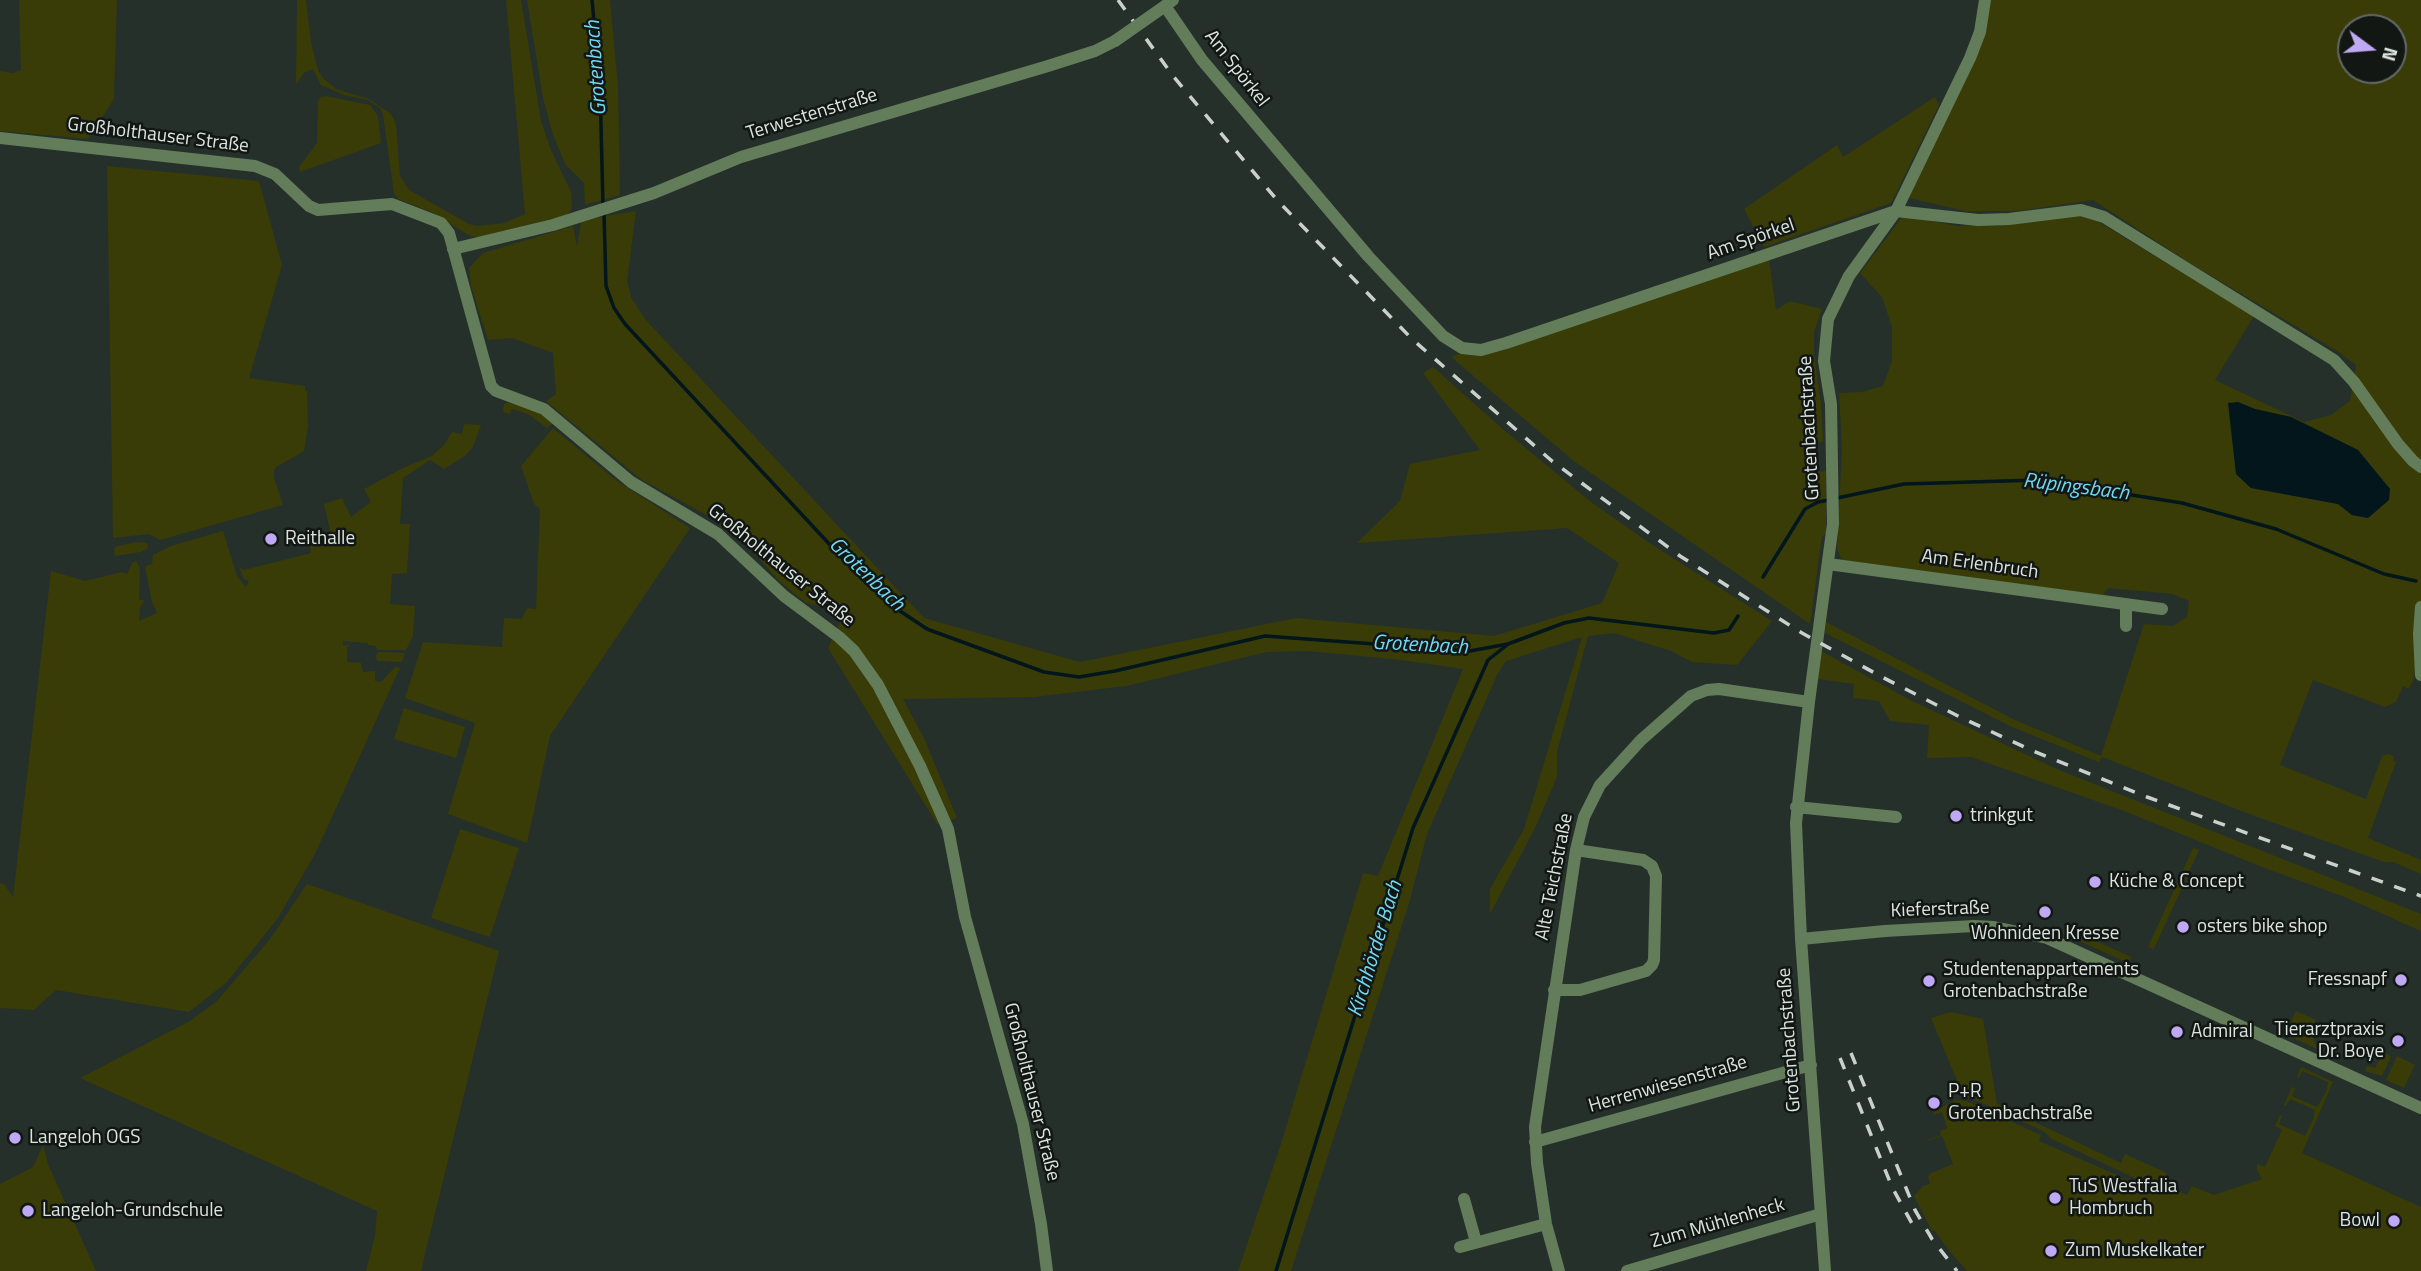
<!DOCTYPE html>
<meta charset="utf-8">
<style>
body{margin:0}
#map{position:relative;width:2421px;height:1271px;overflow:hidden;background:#25302b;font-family:"Titillium Web",sans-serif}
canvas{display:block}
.north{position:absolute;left:2337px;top:14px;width:70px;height:70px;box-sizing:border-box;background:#121714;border:2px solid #636966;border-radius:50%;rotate:106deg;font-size:19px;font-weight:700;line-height:28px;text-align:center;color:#dce4e0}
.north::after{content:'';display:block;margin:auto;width:24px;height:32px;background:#bfa9f4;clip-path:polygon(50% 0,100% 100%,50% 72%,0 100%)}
</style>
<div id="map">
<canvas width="2421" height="1271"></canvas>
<div class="north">N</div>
</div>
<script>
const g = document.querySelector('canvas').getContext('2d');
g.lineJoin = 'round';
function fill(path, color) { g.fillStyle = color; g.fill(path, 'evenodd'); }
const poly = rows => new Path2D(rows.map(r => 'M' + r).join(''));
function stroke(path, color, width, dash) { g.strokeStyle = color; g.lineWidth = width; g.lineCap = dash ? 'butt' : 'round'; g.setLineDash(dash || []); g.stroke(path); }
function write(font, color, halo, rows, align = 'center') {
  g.font = font + ' "Titillium Web",sans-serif'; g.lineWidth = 5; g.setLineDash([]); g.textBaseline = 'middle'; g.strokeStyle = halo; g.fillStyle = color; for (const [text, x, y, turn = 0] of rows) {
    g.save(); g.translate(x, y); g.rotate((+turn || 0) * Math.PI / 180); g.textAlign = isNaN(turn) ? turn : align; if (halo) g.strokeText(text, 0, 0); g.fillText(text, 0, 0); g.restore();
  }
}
const green = poly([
 [19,0,117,0,114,99,88,139,0,131,0,71,13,73,21,70],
 [297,0,306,0,311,42,318,70,323,78,336,89,369,99,391,114,396,124,400,176,409,190,469,224,477,226,504,223,525,214,506,0,521,0,541,121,551,150,571,192,572,209,566,215,487,238,470,236,431,212,398,199,394,193,383,115,380,108,368,100,344,95,321,85,313,69,304,73,296,84],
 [527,0,610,0,618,86,620,195,585,205,584,183,565,164,553,135,543,98],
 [1991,0,2421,0,2421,620,2414,678,2409,689,2403,686,2396,702,2385,707,2313,680,2280,765,2366,799,2382,756,2387,754,2394,756,2393,761,2396,762,2368,838,2421,860,2421,874,2393,862,2384,862,2252,815,2102,757,2099,762,2012,727,1825,633,1826,622,2015,720,2101,756,2144,624,2173,626,2187,617,2189,601,2173,594,2108,588,2103,595,1843,562,1837,549,1842,449,1839,393,1862,392,1883,386,1892,361,1892,327,1882,297,1860,273,1903,216,1958,226,2014,223,2076,214,2097,221,2254,316,2215,380,2304,422,2331,415,2350,401,2356,365,2337,351,2188,262,2093,200,2017,211,1965,211,1909,198,1984,37],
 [2351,28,2393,28,2393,70,2351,70],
 [2238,402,2255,409,2291,417,2358,450,2390,489,2389,499,2368,518,2352,515,2338,504,2251,488,2236,474,2233,437],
 [326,96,370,105,378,116,381,143,300,172,299,167,317,143,318,102,320,97],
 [1935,97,1939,105,1891,203,1764,247,1744,209,1837,145,1843,157],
 [107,166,259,181,282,265,249,378,305,386,305,391,307,391,308,427,304,451,276,467,274,470,274,478,283,505,160,540,149,534,113,538],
 [636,211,627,281,631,297,645,319,924,618,1080,662,1296,618,1494,636,1602,603,1619,563,1567,528,1357,543,1400,501,1410,464,1480,450,1423,373,1433,367,1504,430,1591,502,1651,544,1772,621,1737,665,1692,662,1671,651,1614,633,1588,636,1557,752,1557,777,1536,826,1490,914,1490,889,1524,829,1582,637,1506,661,1497,675,1427,834,1410,900,1291,1271,1238,1271,1280,1147,1363,873,1378,876,1463,669,1401,660,1308,651,1267,652,1126,686,1034,697,903,699,924,738,957,818,937,824,828,648,845,610,829,610,805,602,779,581,748,546,712,518,642,480,546,401,556,394,553,353,512,338,488,340,471,286,469,268,483,253,573,226,577,247,581,222,587,219],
 [1769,259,1776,310,1790,301,1822,309,1814,332,1814,354,1821,404,1823,442,1811,441,1809,472,1826,471,1826,533,1822,537,1810,624,1575,462,1451,357,1460,353],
 [512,402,529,406,554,422,547,428,531,416,522,412,512,409,510,414,503,412,504,404],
 [464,424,481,425,473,447,465,456,444,469,430,460,403,478,400,524,410,524,407,573,392,574,390,604,415,606,413,636,406,650,377,650,376,646,368,645,368,643,343,641,343,645,350,645,347,647,347,662,361,663,363,672,375,671,375,681,381,682,395,667,400,668,315,854,278,918,227,982,189,1012,56,990,34,1010,0,1008,0,883,4,884,13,897,51,571,85,581,122,572,127,574,132,563,136,561,140,568,139,600,144,600,140,608,139,621,157,613,152,602,146,571,146,566,152,564,153,555,171,546,223,531,237,576,246,587,249,581,244,579,239,567,244,570,311,553,310,545,326,539,328,542,332,538,324,504,342,498,351,517,371,502,364,489,405,467,432,456,444,445,452,432,462,434],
 [553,428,617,481,690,528,550,736,527,843,448,814,475,723,405,698,423,642,502,647,504,618,522,619,527,608,536,609,540,509,534,504,521,466],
 [137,542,147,543,148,548,141,552,115,556,114,549,117,546],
 [1821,651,1910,700,2059,770,2421,914,2421,931,2347,898,2262,867,2124,811,1971,757,1927,758,1929,725,1890,721,1879,701,1853,698,1854,684,1817,679],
 [379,652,405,653,402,662,377,661,376,655],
 [404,708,465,727,456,758,394,739],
 [460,829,519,848,490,937,431,918],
 [2193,848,2199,850,2154,949,2148,947],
 [307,884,499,951,421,1271,366,1271,375,1236,377,1211,80,1078,190,1021,217,1001,270,939],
 [2065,927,2131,957,2128,963,2062,933],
 [2296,1011,2316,1020,2314,1024,2316,1027,2313,1037,2317,1049,2285,1034],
 [1951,1012,1983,1019,1997,1104,2121,1163,2125,1154,2167,1173,2162,1185,2187,1195,2192,1186,2214,1195,2262,1179,2257,1170,2257,1164,2265,1167,2282,1130,2275,1126,2280,1115,2282,1116,2279,1124,2305,1136,2313,1120,2315,1110,2290,1099,2286,1106,2284,1105,2292,1087,2295,1088,2292,1096,2317,1107,2326,1092,2328,1082,2302,1071,2299,1078,2297,1077,2301,1067,2333,1082,2302,1153,2421,1207,2421,1271,1967,1271,1951,1253,1934,1230,1932,1231,1914,1196,1923,1186,1930,1184,1928,1177,1931,1173,1953,1164,1942,1136,1918,1144,1941,1135,1940,1131,1947,1128,1942,1112,1934,1115,1933,1112,1955,1100,1966,1101,1990,1112,2041,1135,2039,1141,2158,1193,2160,1190,2052,1139,2043,1131,1980,1102,1963,1096,1953,1095,1951,1091,1960,1088,1931,1018],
 [2383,1053,2391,1056,2382,1076,2365,1071,2367,1066,2375,1068],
 [2397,1056,2415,1065,2404,1088,2386,1080],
 [43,1145,48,1164,96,1271,0,1271,0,1184,33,1167]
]);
const water = poly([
 [2238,402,2255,409,2291,417,2358,450,2390,489,2389,500,2368,518,2352,515,2338,504,2251,488,2236,474,2228,403]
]);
const stream = poly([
 [592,0,600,86,603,206],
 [604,214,606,286,614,308,625,324,858,575,891,605,927,629,1044,672,1079,677,1115,671,1265,636,1470,651,1508,644,1564,623,1589,618,1714,633,1729,630,1738,616],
 [1837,498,1904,484,2038,480,2182,503,2276,529,2384,574,2416,581],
 [1763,577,1805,509,1818,502,1829,500],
 [1276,1271,1413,828,1488,660,1507,645]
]);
const street = poly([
 [1173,0,1165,6,1202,60,1368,256,1443,336,1462,348,1481,350,1506,343,1896,211,1978,220,2009,219,2081,210,2104,217,2334,360,2354,382,2398,444,2413,461,2421,467],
 [0,138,255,166,275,174,309,206,318,210,392,204,441,223,449,233,491,386,496,391,544,409,631,482,718,534,784,596,839,637,854,651,878,685,920,766,948,829,965,917,1023,1124,1041,1224,1047,1271],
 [453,249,553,225,654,193,741,157,1048,66,1095,51,1115,41],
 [1828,564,2162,609],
 [2421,607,2419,634,2421,675],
 [2126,626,2126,605],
 [1796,807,1896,817],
 [1801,939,1885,931,1974,926,1994,927,2047,938,2421,1108],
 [1554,990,1580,990,1646,971,1652,965,1654,960,1656,876,1652,866,1643,860,1576,850],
 [1535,1142,1811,1065],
 [1464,1199,1476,1242],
 [1460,1247,1546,1224],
 [1559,1271,1546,1224,1537,1163,1535,1127,1576,850,1584,817,1600,785,1641,740,1691,696,1707,690,1719,689,1809,702],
 [1627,1271,1821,1214],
 [1825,1271,1801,939,1796,823,1809,702,1833,524,1831,404,1824,361,1828,319,1849,276,1896,211,1970,58,1980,32,1985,0]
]);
const rail = poly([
 [1118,0,1173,76,1277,200,1412,339,1552,461,1680,556,1802,633,1882,677,1962,718,2033,751,2147,797,2421,896],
 [1851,1053,1915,1210,1932,1239,1957,1271],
 [1840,1058,1892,1187,1915,1229]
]);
const streetBridge = poly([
 [1115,41,1165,6]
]);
const markers = [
 [271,539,7,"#bfa9f4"],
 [1956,816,7,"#bfa9f4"],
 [2095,882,7,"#bfa9f4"],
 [2045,912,7,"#bfa9f4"],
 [2183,927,7,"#bfa9f4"],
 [2401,980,7,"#bfa9f4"],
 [1929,981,7,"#bfa9f4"],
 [2177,1032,7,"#bfa9f4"],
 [2398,1041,7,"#bfa9f4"],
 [1934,1103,7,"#bfa9f4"],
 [15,1138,7,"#bfa9f4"],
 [2055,1198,7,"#bfa9f4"],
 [28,1211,7,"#bfa9f4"],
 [2394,1221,7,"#bfa9f4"],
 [2051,1251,7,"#bfa9f4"]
];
const streetNames = [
 ["Am Spörkel",1236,69,52],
 ["Terwestenstraße",812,115,-17],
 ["Großholthauser Straße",158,136,7],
 ["Am Spörkel",1751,240,-19],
 ["Grotenbachstraße",1810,428,-93],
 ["Am Erlenbruch",1980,565,8],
 ["Großholthauser Straße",781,566,39],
 ["Alte Teichstraße",1555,877,-79],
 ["Kieferstraße",1940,910,-2],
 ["Grotenbachstraße",1790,1040,-94],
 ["Herrenwiesenstraße",1668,1085,-16],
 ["Großholthauser Straße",1031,1092,76],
 ["Zum Mühlenheck",1718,1224,-16]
];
const poiNames = [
 ["Reithalle",285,539],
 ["trinkgut",1970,816],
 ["Küche & Concept",2109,882],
 ["osters bike shop",2197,927],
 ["Wohnideen Kresse",2045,934,"center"],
 ["Studentenappartements",1943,970],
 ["Grotenbachstraße",1943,992],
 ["Fressnapf",2387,980,"right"],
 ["Tierarztpraxis",2384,1030,"right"],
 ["Dr. Boye",2384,1052,"right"],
 ["Admiral",2191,1032],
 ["P+R",1948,1092],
 ["Grotenbachstraße",1948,1114],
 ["Langeloh OGS",29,1138],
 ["TuS Westfalia",2069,1187],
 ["Hombruch",2069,1209],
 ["Langeloh-Grundschule",42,1211],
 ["Bowl",2380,1221,"right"],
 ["Zum Muskelkater",2065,1251]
];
const waterNames = [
 ["Grotenbach",597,68,-94],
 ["Rüpingsbach",2076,488,7],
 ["Grotenbach",866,575,44],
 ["Grotenbach",1420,646,3],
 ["Kirchhörder Bach",1376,949,-73]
];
fill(green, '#393c07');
fill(water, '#02161c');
stroke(stream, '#02161c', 3.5);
stroke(street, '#637d5b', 12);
stroke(rail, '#c9d1cd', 3.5, [12, 12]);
stroke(streetBridge, '#637d5b', 12);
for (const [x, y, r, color] of markers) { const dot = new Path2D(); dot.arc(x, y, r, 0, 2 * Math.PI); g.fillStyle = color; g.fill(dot); stroke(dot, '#121714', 2.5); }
write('19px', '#dce4e0', '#121714', streetNames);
write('19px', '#dce4e0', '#121714', poiNames, 'left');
write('italic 21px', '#71d8f4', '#121714', waterNames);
</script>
